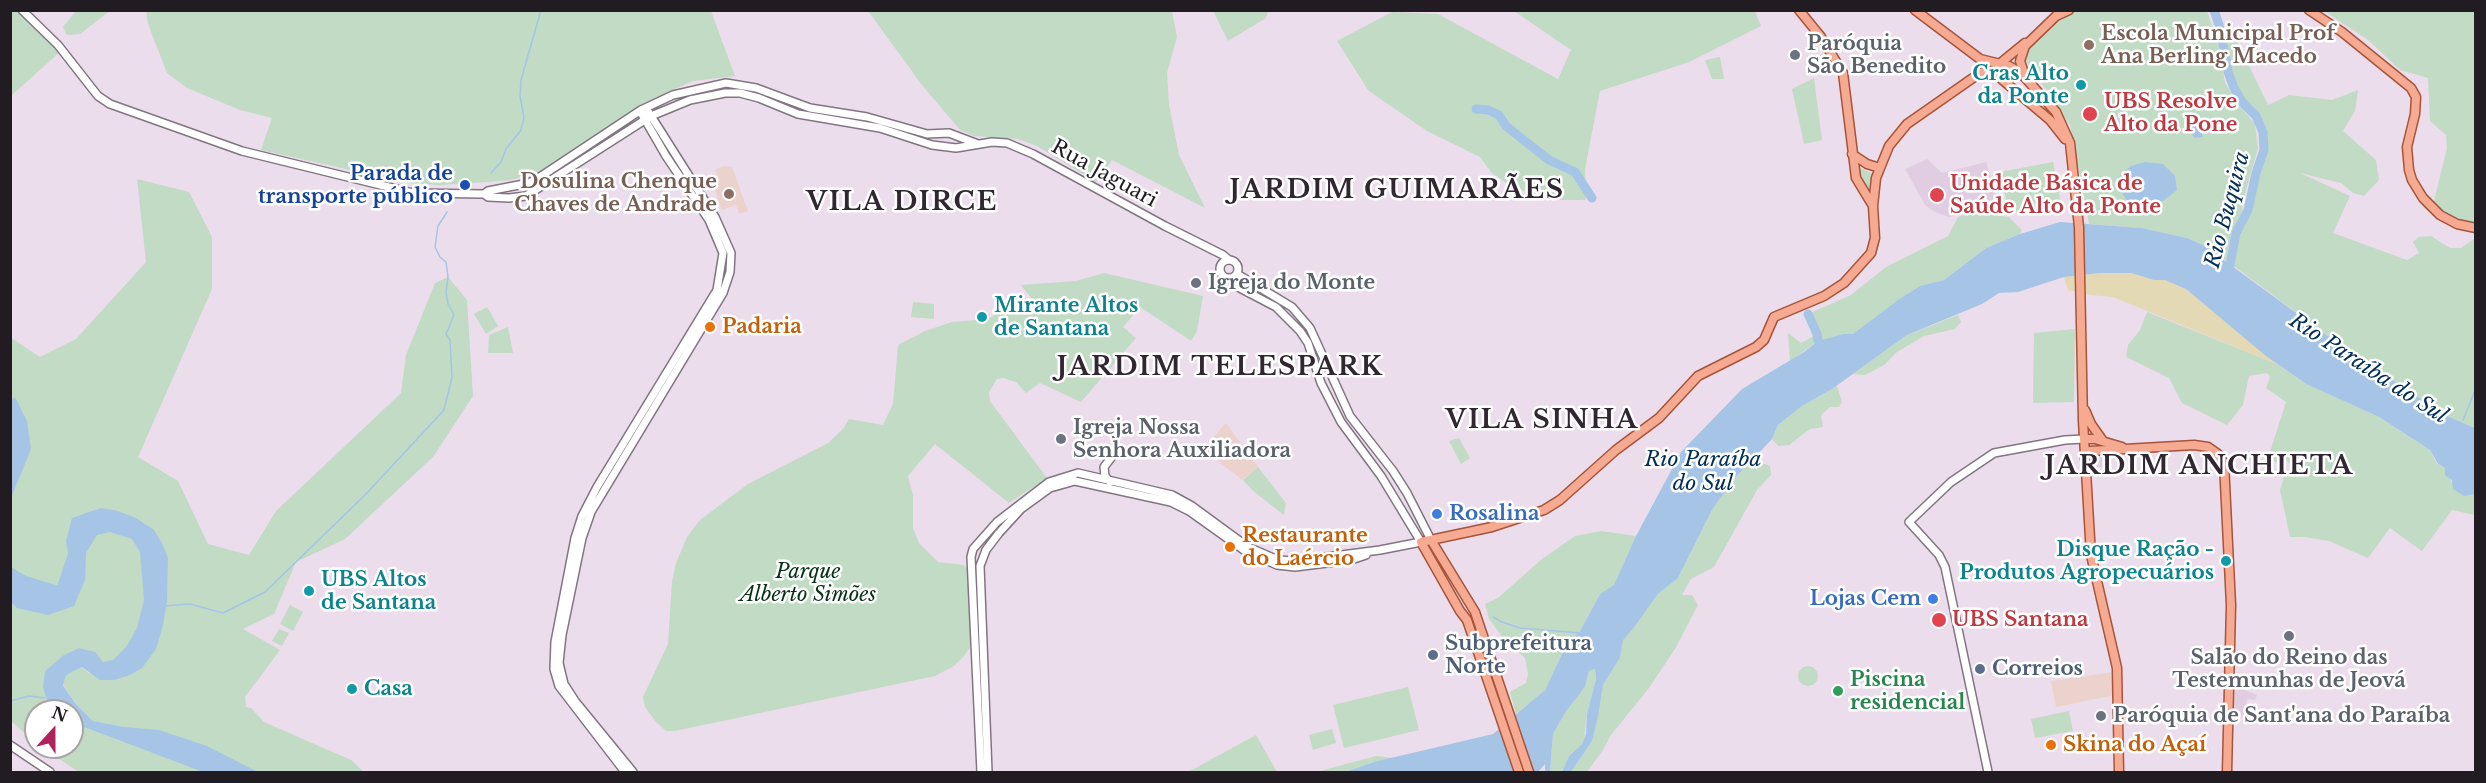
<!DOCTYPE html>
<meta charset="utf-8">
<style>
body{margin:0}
#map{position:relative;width:2486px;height:783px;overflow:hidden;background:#ecddec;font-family:"Libre Baskerville",serif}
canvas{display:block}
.frame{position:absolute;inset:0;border:12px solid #211c21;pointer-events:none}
.north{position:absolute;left:24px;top:699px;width:60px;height:60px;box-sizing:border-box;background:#fff;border:2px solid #a6a4a6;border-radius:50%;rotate:21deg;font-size:16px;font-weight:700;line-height:24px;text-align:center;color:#211c21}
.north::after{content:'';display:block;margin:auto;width:21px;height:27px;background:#ae2260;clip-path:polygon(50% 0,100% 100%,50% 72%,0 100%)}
</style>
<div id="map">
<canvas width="2486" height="783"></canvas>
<div class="frame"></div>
<div class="north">N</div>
</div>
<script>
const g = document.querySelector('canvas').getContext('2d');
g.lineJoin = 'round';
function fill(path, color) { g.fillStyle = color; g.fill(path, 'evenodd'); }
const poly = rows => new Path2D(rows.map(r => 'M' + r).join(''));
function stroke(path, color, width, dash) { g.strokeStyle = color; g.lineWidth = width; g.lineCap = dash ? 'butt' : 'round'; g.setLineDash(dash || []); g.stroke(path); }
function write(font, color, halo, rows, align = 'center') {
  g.font = font + ' "Libre Baskerville",serif'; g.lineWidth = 5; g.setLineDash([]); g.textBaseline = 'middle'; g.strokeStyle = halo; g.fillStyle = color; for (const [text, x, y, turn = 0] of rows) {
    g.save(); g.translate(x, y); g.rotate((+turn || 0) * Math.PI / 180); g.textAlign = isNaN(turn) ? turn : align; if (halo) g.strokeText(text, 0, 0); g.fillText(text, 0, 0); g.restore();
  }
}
const built = poly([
 [1927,159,1942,173,1986,162,2000,205,1949,217,1935,212,1925,205,1905,169],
 [2112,451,2112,467,2091,467,2091,452],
 [2235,686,2257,695,2255,700,2247,699,2245,718,2234,716]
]);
const education = poly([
 [723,166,732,167,748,211,739,214,736,205,722,210,712,183,719,179,715,170],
 [1226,423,1258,467,1242,480,1203,449],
 [2113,672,2115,695,2056,707,2051,681]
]);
const green = poly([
 [11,11,18,11,61,51,11,96],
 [76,11,76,10,110,11,80,34,67,35,63,27],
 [146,11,711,11,735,76,693,81,642,104,541,171,511,180,488,182,439,185,408,183,261,150,272,118,240,110,187,88,167,73,148,24],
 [868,11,1172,11,1177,37,1167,73,1169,105,1179,155,1205,208,1112,160,1096,182,1037,146,1018,139,974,136,960,130,922,85],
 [1213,11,1268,11,1266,18,1228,41],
 [1514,11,1755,11,1761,26,1689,62,1600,91,1585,169,1586,200,1545,200,1506,183,1491,172,1480,157,1427,131,1376,96,1368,90,1337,41,1392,12,1438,14,1558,79,1571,50],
 [2076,11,2207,11,2219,47,2225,83,2238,104,2255,124,2258,148,2244,197,2242,212,2231,234,2226,261,2203,245,2187,238,2142,228,2089,224,2070,125,2025,59,2032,41,2057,18],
 [2324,11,2475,11,2475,228,2432,209,2447,148,2446,135,2430,121,2428,78,2400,70,2368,40],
 [2220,28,2233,33,2268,105,2289,95,2332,100,2358,90,2355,111,2343,131,2376,160,2379,180,2364,196,2353,193,2341,183,2300,173,2350,196,2333,233,2407,260,2419,253,2413,242,2418,237,2431,236,2450,248,2461,248,2475,238,2475,428,2445,415,2350,352,2231,264,2236,233,2248,210,2256,173,2264,151,2263,132,2256,116,2243,103,2234,88,2228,72],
 [1720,57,1724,79,1712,79,1705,60],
 [1814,78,1822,140,1804,144,1792,89],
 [2053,162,2061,203,2009,213,2000,172],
 [1858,167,1874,174,1871,194,1864,185],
 [137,179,189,192,212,237,212,289,138,457,178,481,208,544,249,555,276,511,401,393,406,355,435,283,448,277,467,300,473,396,433,457,345,539,296,562,274,614,243,629,280,650,245,697,246,707,251,708,264,722,351,760,364,772,79,772,41,747,72,747,72,721,151,752,125,727,93,721,75,703,63,684,65,675,82,667,89,673,103,670,79,648,46,698,55,711,36,711,36,743,11,721,10,337,40,357,76,339,146,262],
 [1974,212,2009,217,2022,230,2020,234,1986,248,1944,280,1920,286,1853,334,1843,334,1818,341,1790,361,1788,333,1801,343,1817,334,1808,314,1851,295,1886,267,1948,236,1958,217],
 [1104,273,1203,296,1197,331,1191,341,1140,307,1123,327,1136,338,1081,402,1040,383,1026,393,1016,382,1003,378,997,379,989,392,990,401,1047,478,1009,503,935,444,908,476,913,495,913,528,919,543,938,562,964,565,969,570,973,643,964,656,954,666,935,676,675,731,666,731,656,722,645,707,643,697,668,644,672,581,676,563,687,537,700,520,748,484,828,443,844,428,849,419,883,425,893,404,898,345,925,331,952,322,989,319,997,313,1040,309,1021,285,1076,281],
 [913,302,934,304,934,319,911,317],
 [487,307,498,326,486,334,474,314],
 [2147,312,2277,364,2306,384,2379,417,2430,450,2437,464,2445,468,2454,486,2475,494,2475,515,2452,510,2422,551,2390,528,2368,558,2329,541,2305,537,2290,537,2280,490,2285,474,2300,477,2284,457,2275,463,2270,452,2286,402,2266,388,2270,377,2267,373,2249,376,2243,405,2227,425,2182,403,2169,378,2126,357,2128,345,2140,330],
 [1958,315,1961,322,1955,329,1924,336,1897,352,1884,365,1865,375,1853,374,1907,335],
 [508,327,513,353,488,353,489,335],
 [2075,329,2074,402,2033,403,2034,333],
 [1837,386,1842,402,1839,407,1830,407,1821,415,1823,427,1810,429,1789,445,1778,446,1772,439,1778,425,1802,406],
 [1459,438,1470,458,1461,464,1449,441],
 [1753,460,1770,466,1771,475,1757,490,1714,567,1691,579,1682,595,1692,595,1698,605,1675,649,1649,688,1611,735,1603,750,1587,772,1571,772,1592,741,1603,685,1620,658,1622,640,1633,629,1658,594,1678,578,1712,510,1733,480],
 [1258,467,1286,503,1284,515,1252,490,1243,480],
 [1601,531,1636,536,1614,586,1600,594,1579,633,1569,639,1545,690,1516,715,1510,692,1526,683,1528,674,1525,658,1503,638,1489,619,1485,604,1498,598,1542,559,1575,536],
 [290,605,303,612,293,631,280,624],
 [279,629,289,633,282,646,272,641],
 '1798 676a10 10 0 1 1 20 0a10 10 0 1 1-20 0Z',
 [1595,669,1596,679,1587,714,1584,740,1582,744,1569,756,1562,772,1550,772,1553,734,1565,713,1585,687,1589,671],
 [1408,687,1419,730,1344,748,1333,705],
 [2069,711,2073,731,2035,738,2031,719],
 [1332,729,1336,743,1313,750,1309,735],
 [1256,735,1277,772,1188,772],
 [1376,756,1394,758,1345,772,1299,772,1320,771]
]);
const sand = poly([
 [2100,273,2131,273,2154,280,2165,280,2186,289,2277,364,2113,297,2090,295,2068,290,2064,277]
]);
const water = poly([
 [2198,120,2203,137,2194,138,2187,122],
 [2145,162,2163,164,2175,176,2177,190,2163,201,2148,209,2135,207,2128,202,2119,188,2118,177,2131,166],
 [2060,222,2142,228,2187,238,2203,245,2350,352,2445,415,2475,428,2475,494,2464,496,2453,489,2452,480,2445,475,2445,468,2438,464,2430,450,2379,417,2306,384,2266,356,2186,289,2165,280,2154,280,2131,273,2100,273,2064,277,2018,292,1999,293,1982,304,1907,335,1832,389,1802,406,1778,425,1772,439,1733,480,1712,510,1678,578,1658,594,1633,629,1623,640,1620,658,1603,685,1598,716,1592,741,1571,772,1562,772,1569,756,1582,744,1586,734,1587,714,1596,679,1595,669,1589,671,1585,687,1565,713,1553,734,1550,772,1545,772,1545,764,1538,772,1345,772,1378,761,1493,734,1545,690,1569,639,1579,633,1600,594,1614,585,1636,536,1681,452,1742,389,1804,352,1818,341,1843,334,1853,334,1898,300,1920,286,1944,280,1986,248,2020,234],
 [15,397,27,421,31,449,11,498,11,400],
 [101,508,118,511,136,518,154,530,162,543,168,558,167,601,163,625,156,649,142,668,130,675,114,680,100,680,82,667,66,675,63,685,75,703,93,721,125,727,159,730,207,746,258,772,203,772,79,725,72,721,72,711,55,711,46,698,43,687,45,671,64,655,79,648,95,652,103,662,113,660,126,647,137,628,144,600,140,552,132,539,110,532,97,535,86,553,85,580,74,606,48,615,17,608,11,602,11,567,26,576,59,586,69,578,71,569,66,541,72,518]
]);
const stream = poly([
 [491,173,501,162,506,149,521,130,524,118,520,96,521,80,541,10],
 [2463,420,2476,388],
 [165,606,190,604,223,613,265,592,365,495,444,410,452,377,450,340,446,334,454,315,448,304,446,292,448,277,446,262,440,257,435,247,438,226,447,212],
 [1493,617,1502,622,1520,628,1580,633],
 [10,701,29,696,45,698]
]);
const river = poly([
 [2214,10,2220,28,2228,72,2234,88,2243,103,2256,116,2263,132,2264,150,2256,173,2248,210,2236,233,2228,275],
 [1476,109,1488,110,1499,115,1506,126,1549,160,1575,172,1592,198],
 [1808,314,1817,334,1818,341,1825,348],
 [56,590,61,589,72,556]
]);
const minor = poly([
 [22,10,58,45,98,96,110,104,242,151,413,193,484,194,488,197,509,198,526,196,651,116,690,100,725,93,740,93,759,98,798,114,880,128,932,145,956,148,992,142,1007,143,1033,154,1165,226,1223,255,1229,260],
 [484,194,488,191,529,183,540,177,641,110,673,95,726,83,756,88,810,108,867,117,927,134,949,133,978,144],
 '1220 269a9 9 0 1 1 18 0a9 9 0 1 1-18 0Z',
 [1237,274,1292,307,1310,328,1350,416,1393,471,1407,493,1431,540],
 [1110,482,1105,476,1104,467,1114,454],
 [10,745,50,772],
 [625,772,559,686,554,669,555,642,575,538,582,516,597,487,717,290,723,253,709,220,666,156,640,111],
 [633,772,575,701,564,684,559,663,562,635,582,538,591,512,723,293,730,272,731,253,715,217,646,108],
 [981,772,971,557,973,549,997,522,1049,482,1078,473,1172,495,1192,506,1248,547,1278,560,1295,561,1380,550,1421,542,1381,476,1341,422,1321,383,1308,343,1300,331,1276,307,1236,286,1230,279],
 [988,772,980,566,986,550,999,533,1021,509,1050,488,1075,481,1171,502,1189,511,1245,551,1277,565,1295,567,1351,560,1366,555],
 [1988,772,1945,567,1939,555,1909,522,1951,482,1994,453,2065,440,2084,439]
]);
const major = poly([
 [1915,10,1980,59,2009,66,2020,72,2056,112,2070,143,2079,227,2083,421,2091,555,2117,668,2119,772],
 [2309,10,2342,32,2411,88,2416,97,2415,114,2407,147,2409,170,2412,180,2423,198,2440,215,2457,224,2476,228],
 [1998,65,2025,43],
 [2025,76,2020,61,2025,46,2056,16,2069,10],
 [1852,154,1867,164,1880,168],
 [1873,206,1876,178,1889,146,1907,124,1980,73,1987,71,1999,77,2050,120,2065,139],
 [2085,410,2091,424,2103,441],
 [2084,439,2095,439,2122,447],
 [2085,459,2090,451,2194,445,2208,447,2218,454,2224,463,2231,605,2227,772],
 [1431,540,1475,612,1529,772],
 [1519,772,1467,620,1460,611,1421,542,1492,527,1544,510,1560,500,1616,450,1659,418,1698,376,1756,347,1764,340,1774,317,1824,296,1844,283,1871,253,1875,238,1873,206,1856,178,1843,73,1821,37,1799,10]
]);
const markers = [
 [2089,45,6,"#8d6e63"],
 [1795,55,6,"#6b7280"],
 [2081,85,6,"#0f9aa8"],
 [2090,114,8,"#e0444e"],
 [465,185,6,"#1a4fb4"],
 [729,194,6,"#8d6e63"],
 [1937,195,8,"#e0444e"],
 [1196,283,6,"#6b7280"],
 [982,317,6,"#0f9aa8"],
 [710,327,6,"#e8710a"],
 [1061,439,6,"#6b7280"],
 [1437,514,6,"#3f7fe0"],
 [1230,547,6,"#e8710a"],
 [2226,561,6,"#0f9aa8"],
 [309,591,6,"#0f9aa8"],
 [1933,599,6,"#3f7fe0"],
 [1939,620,8,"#e0444e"],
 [2289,636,6,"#6b7280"],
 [1433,655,6,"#5c6f8a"],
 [1980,669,6,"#5c6f8a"],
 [352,689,6,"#0f9aa8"],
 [1838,691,6,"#2e9e5b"],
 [2101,716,6,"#6b7280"],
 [2051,745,6,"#e8710a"]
];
const educationNames = [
 ["Escola Municipal Prof",2101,34],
 ["Ana Berling Macedo",2101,57],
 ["Dosulina Chenque",717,182,"right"],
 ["Chaves de Andrade",717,205,"right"]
];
const worshipNames = [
 ["Paróquia",1807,44],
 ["São Benedito",1807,67],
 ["Igreja do Monte",1208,283],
 ["Igreja Nossa",1073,428],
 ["Senhora Auxiliadora",1073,451],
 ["Salão do Reino das",2289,658,"center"],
 ["Testemunhas de Jeová",2289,681,"center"],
 ["Paróquia de Sant'ana do Paraíba",2113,716]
];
const cultureNames = [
 ["Cras Alto",2069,74,"right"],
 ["da Ponte",2069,97,"right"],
 ["Mirante Altos",994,306],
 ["de Santana",994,329],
 ["Disque Ração -",2214,550,"right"],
 ["Produtos Agropecuários",2214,573,"right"],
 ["UBS Altos",321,580],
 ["de Santana",321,603],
 ["Casa",364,689]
];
const healthNames = [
 ["UBS Resolve",2104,102],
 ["Alto da Pone",2104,125],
 ["Unidade Básica de",1950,184],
 ["Saúde Alto da Ponte",1950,207],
 ["UBS Santana",1952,620]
];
const transitNames = [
 ["Parada de",453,174],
 ["transporte público",453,197]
];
const streetNames = [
 ["Rua Jaguari",1104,174,29]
];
const foodNames = [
 ["Padaria",722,327],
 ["Restaurante",1242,536],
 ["do Laércio",1242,559],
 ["Skina do Açaí",2063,745]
];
const shopNames = [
 ["Rosalina",1449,514],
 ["Lojas Cem",1921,599,"right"]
];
const parkNames = [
 ["Parque",808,572],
 ["Alberto Simões",808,595]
];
const serviceNames = [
 ["Subprefeitura",1445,644],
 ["Norte",1445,667],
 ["Correios",1992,669]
];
const leisureNames = [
 ["Piscina",1850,680],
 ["residencial",1850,703]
];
const waterNames = [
 ["Rio Buquira",2228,210,-75],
 ["Rio Paraíba do Sul",2368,369,33],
 ["Rio Paraíba",1703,460],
 ["do Sul",1703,484]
];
const districtNames = [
 ["JARDIM GUIMARÃES",1397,191],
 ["VILA DIRCE",902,203],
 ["JARDIM TELESPARK",1220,368],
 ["VILA SINHA",1542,421],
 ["JARDIM ANCHIETA",2199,467]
];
fill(built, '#e1cde1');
fill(education, '#ecd2cd');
fill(green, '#c1dbc5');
fill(sand, '#e3d9b4');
fill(water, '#a6c5e6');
stroke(stream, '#a6c5e6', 1.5);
stroke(river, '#a6c5e6', 9);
stroke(minor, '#827582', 10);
stroke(major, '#a6543a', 11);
stroke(minor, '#fff', 7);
stroke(major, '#f5aa91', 8);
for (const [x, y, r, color] of markers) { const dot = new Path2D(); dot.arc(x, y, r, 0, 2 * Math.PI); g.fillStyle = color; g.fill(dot); stroke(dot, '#fff', 2); }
write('bold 20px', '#785e54', '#fff', educationNames, 'left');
write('bold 20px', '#5b616d', '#fff', worshipNames, 'left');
write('bold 20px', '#0d838f', '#fff', cultureNames, 'left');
write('bold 20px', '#be3a42', '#fff', healthNames, 'left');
write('bold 20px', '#164399', '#fff', transitNames, 'right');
write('20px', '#211c21', '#fff', streetNames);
write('bold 20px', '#c56008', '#fff', foodNames, 'left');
write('bold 20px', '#366cbe', '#fff', shopNames, 'left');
write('italic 20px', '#063215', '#fff', parkNames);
write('bold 20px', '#4e5e75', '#fff', serviceNames, 'left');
write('bold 20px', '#27864d', '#fff', leisureNames, 'left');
write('italic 21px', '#002e57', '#fff', waterNames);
g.letterSpacing = '1.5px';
write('bold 26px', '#312631', '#fff', districtNames);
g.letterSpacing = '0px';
</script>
